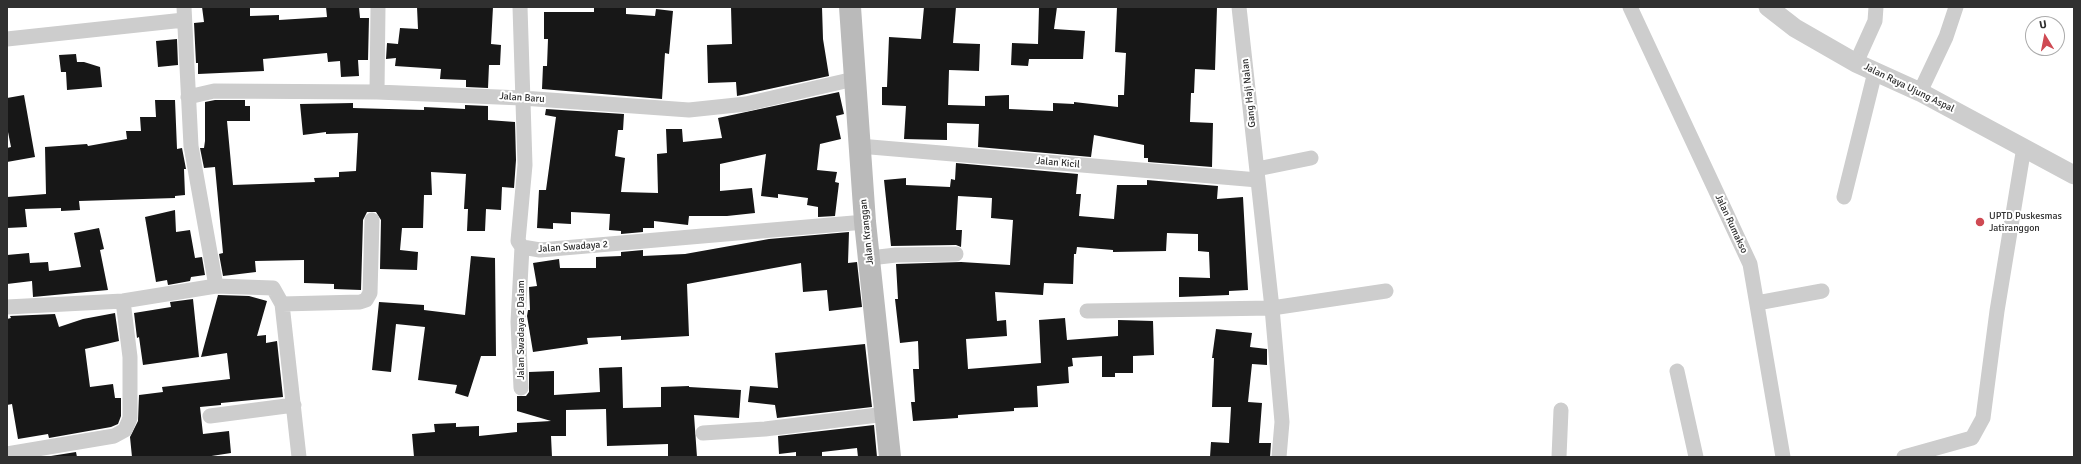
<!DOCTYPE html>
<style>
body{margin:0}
#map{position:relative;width:2081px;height:464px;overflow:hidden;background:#fff;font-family:Signika,sans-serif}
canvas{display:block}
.frame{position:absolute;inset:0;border:8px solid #303030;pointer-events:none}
.north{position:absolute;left:2025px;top:16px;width:40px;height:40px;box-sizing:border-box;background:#fff;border:1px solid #acacac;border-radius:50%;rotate:350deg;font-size:11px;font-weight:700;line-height:16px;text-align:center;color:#303030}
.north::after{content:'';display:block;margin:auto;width:14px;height:18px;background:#cf4a53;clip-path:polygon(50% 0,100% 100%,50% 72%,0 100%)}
</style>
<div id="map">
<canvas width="2081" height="464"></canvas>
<div class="frame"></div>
<div class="north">U</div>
</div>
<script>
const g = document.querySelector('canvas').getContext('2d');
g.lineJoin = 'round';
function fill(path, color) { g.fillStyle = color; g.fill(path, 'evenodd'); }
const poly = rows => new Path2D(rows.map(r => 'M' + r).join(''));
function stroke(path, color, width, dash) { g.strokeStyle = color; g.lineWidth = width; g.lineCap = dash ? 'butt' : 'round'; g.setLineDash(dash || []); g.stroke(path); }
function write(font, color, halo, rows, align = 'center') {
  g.font = font + ' Signika,sans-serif'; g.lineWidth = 4; g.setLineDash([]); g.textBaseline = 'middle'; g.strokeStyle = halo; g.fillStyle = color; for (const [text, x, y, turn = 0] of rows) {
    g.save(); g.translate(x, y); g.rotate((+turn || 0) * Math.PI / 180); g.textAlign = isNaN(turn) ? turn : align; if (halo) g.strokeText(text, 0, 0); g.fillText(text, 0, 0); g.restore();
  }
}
const building = poly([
 [202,7,250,7,250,16,279,15,279,20,327,17,326,7,359,7,360,18,369,18,368,60,358,60,359,76,341,77,340,61,328,62,327,53,263,59,264,71,198,74,198,63,196,63,194,23,204,22],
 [417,7,493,7,491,44,501,45,500,65,489,65,488,88,466,87,466,80,440,79,441,69,395,66,396,58,386,59,387,43,398,44,400,28,418,29],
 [594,7,626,7,626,14,655,16,656,9,673,11,669,54,665,53,662,99,542,89,543,66,547,66,548,39,544,39,544,12,594,12],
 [731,7,822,7,823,39,829,76,737,96,736,82,708,83,707,45,732,44],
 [924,7,956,7,953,43,980,44,979,71,949,70,948,105,985,106,985,96,1009,95,1009,109,1053,111,1053,103,1074,104,1074,102,1118,107,1118,95,1124,95,1126,53,1115,52,1117,7,1217,7,1215,70,1195,69,1194,93,1191,93,1190,122,1213,123,1212,167,1148,162,1148,158,1144,158,1144,145,1094,135,1091,157,978,147,979,124,947,123,947,140,904,139,906,106,882,105,882,87,887,87,889,37,921,39],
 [1039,7,1057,7,1054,29,1085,31,1083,59,1029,59,1028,66,1011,65,1012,43,1038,44],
 [177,39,178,65,158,67,156,41],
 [76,54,77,62,84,62,100,67,102,87,67,90,66,72,61,72,59,55],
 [839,92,844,114,836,116,841,139,820,144,817,170,837,172,835,182,839,183,835,216,818,217,818,207,807,205,808,198,778,194,778,198,761,196,766,154,720,164,720,191,752,188,755,213,727,216,689,216,688,225,654,221,654,228,643,228,643,232,621,234,621,231,609,230,610,214,571,212,571,224,553,223,553,229,537,228,539,190,546,190,556,117,545,115,546,109,624,114,623,130,618,130,615,156,625,158,621,192,658,193,657,154,667,153,666,129,682,129,683,142,722,138,718,118],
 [24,95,35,157,7,162,7,148,11,147,7,127,7,98],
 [155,100,175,100,177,149,182,148,186,169,184,169,185,195,175,196,175,198,79,201,80,210,61,211,61,208,25,209,27,227,7,228,7,197,46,194,45,147,87,144,88,146,127,139,126,131,141,131,140,117,156,117],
 [215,100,245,100,245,106,250,106,250,121,227,121,233,185,315,182,314,178,339,177,339,172,356,171,358,133,326,134,326,132,303,135,300,104,353,103,353,108,424,110,424,107,465,109,465,105,488,106,488,120,515,122,516,160,514,188,502,187,501,210,486,209,485,231,467,231,468,209,464,209,466,174,431,172,432,195,424,195,423,228,402,228,400,250,418,252,417,270,380,269,381,220,376,212,367,212,363,220,361,290,334,289,334,284,304,283,304,260,255,261,256,272,223,276,219,254,223,253,215,167,204,168,200,148,204,148,205,141,205,102],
 [956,163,1078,174,1076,194,1081,194,1079,216,1114,219,1117,185,1147,185,1147,180,1218,186,1217,199,1243,197,1248,290,1229,291,1229,295,1179,297,1179,277,1210,278,1209,252,1198,251,1198,234,1167,233,1166,251,1113,252,1113,250,1077,247,1076,254,1074,254,1073,284,1044,283,1043,295,995,292,997,321,1006,320,1007,336,966,339,968,369,1041,363,1039,320,1065,318,1067,340,1118,336,1118,320,1153,321,1154,355,1133,356,1133,373,1115,373,1115,377,1102,377,1102,356,1072,358,1073,366,1068,367,1069,383,1037,386,1038,407,1014,408,1014,411,958,415,958,418,913,421,911,402,915,402,913,369,919,369,918,341,900,343,895,299,898,299,896,264,961,262,1010,265,1013,220,991,218,992,198,958,196,956,230,962,230,961,247,956,245,891,246,884,180,906,178,906,185,950,187,951,179,955,180],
 [175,210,176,232,190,230,195,258,202,257,205,275,191,277,190,281,168,285,167,280,156,282,145,217],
 [99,228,104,249,100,250,108,290,33,297,32,281,7,284,7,255,29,253,30,263,48,262,49,271,81,267,74,233],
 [849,232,848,263,857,262,862,307,829,311,827,290,803,292,801,263,687,284,689,336,621,340,621,336,587,338,588,344,533,352,527,316,528,310,530,310,529,287,537,286,533,263,559,259,560,268,596,268,596,257,621,256,621,252,643,250,643,256,685,254,769,239],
 [471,256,495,258,496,356,481,356,468,397,455,393,457,385,418,380,425,327,396,324,391,372,372,370,379,302,424,305,424,310,465,315],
 [218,295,249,296,267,301,257,336,266,335,266,343,277,341,283,397,221,403,221,405,200,407,203,434,229,431,231,453,205,457,132,457,130,437,138,421,139,395,163,392,162,387,230,379,227,353,201,357],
 [193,299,199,357,143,365,139,337,137,338,134,313,171,307,170,302],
 [115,313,119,341,85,349,90,387,113,384,115,398,121,398,121,416,118,424,111,427,49,438,48,434,18,439,12,404,7,405,7,319,11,318,10,316,55,314,59,327,83,319],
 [1216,329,1252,333,1250,347,1267,349,1267,365,1252,364,1248,402,1262,403,1259,443,1271,443,1270,457,1210,457,1211,442,1229,443,1231,407,1212,407,1214,358,1212,358],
 [865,344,872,407,777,418,775,405,748,402,750,386,778,388,775,353],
 [622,367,623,408,661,407,661,387,689,386,689,387,741,390,739,418,694,415,697,457,668,457,668,444,607,446,606,409,566,410,566,436,551,436,552,457,414,457,412,434,435,432,434,424,456,423,456,427,479,426,479,436,517,432,517,423,551,421,517,411,517,396,526,396,529,392,529,372,554,371,554,395,600,392,599,368],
 [874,425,877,457,858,457,857,448,822,452,822,457,796,457,796,452,779,454,778,436],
 [76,452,77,457,51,457,51,456]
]);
const minor = poly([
 [184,7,191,146,216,286],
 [520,7,525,165,518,241,522,247,540,250,865,222],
 [1239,7,1272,308,1282,422,1279,457],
 [1630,7,1750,264,1783,457],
 [7,39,184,20],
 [1856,63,1875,21,1876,7],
 [377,92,378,7],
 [1920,92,1946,37,1956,7],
 [188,97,214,91,377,92,522,98,689,110,746,104,854,79],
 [859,146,1258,180],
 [1257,169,1311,158],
 [1844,197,1875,72],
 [870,258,896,255,956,254],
 [1757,303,1822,291],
 [282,304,360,302,366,300,370,293,372,220],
 [7,307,123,301,216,286,273,288,282,304,299,457],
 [1087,311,1272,308,1386,291],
 [1677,371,1696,457],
 [521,388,518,322,522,247],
 [210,416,294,405],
 [703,433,765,429,886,414],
 [7,454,114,436,125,430,130,418,130,357,123,301],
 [1559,457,1561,410],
 [1904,457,1972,438,1983,418,1997,311,2024,147]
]);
const tertiary = poly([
 [1768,7,1795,28,1856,63,1920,92,2074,175]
]);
const secondary = poly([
 [850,7,865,222,890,457]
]);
const markers = [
 [1980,222,5,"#cf4a53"]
];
const streetNames = [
 ["Jalan Raya Ujung Aspal",1909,88,26],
 ["Gang Haji Nalan",1249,93,-96],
 ["Jalan Baru",522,98,4],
 ["Jalan Kicil",1058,163,5],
 ["Jalan Rumakso",1731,224,65],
 ["Jalan Kranggan",867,232,-96],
 ["Jalan Swadaya 2",573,247,-4],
 ["Jalan Swadaya 2 Dalam",521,330,-90]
];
const poiNames = [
 ["UPTD Puskesmas",1989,216],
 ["Jatiranggon",1989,228]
];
fill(building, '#171717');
stroke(minor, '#cdcdcd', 15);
stroke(tertiary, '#cdcdcd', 19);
stroke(secondary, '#bababa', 22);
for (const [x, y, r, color] of markers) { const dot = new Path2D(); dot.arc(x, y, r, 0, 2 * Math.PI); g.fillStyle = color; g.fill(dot); stroke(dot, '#fff', 1.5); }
write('10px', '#303030', '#fff', streetNames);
write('10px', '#303030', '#fff', poiNames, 'left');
</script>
